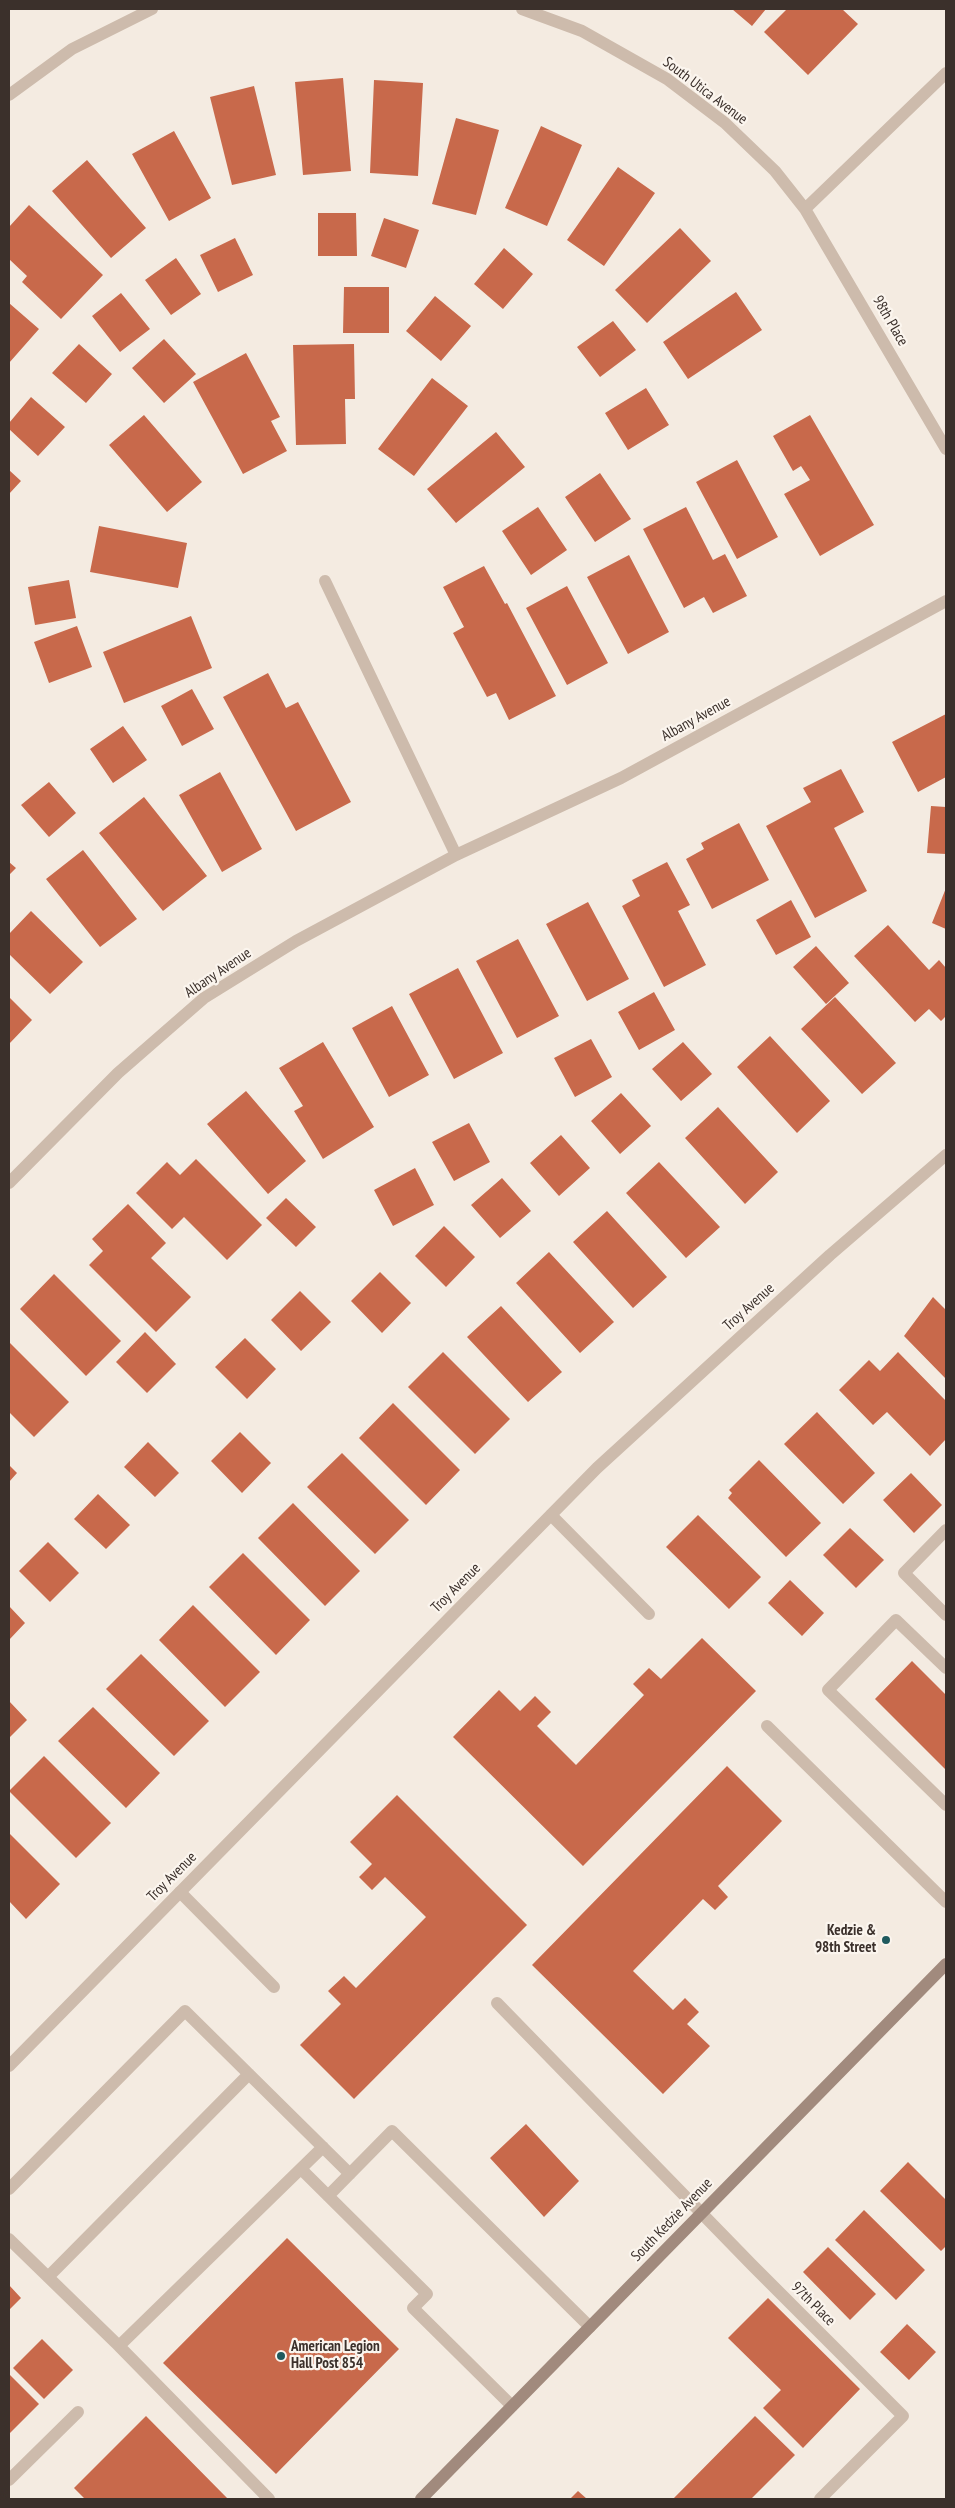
<!DOCTYPE html>
<style>
body{margin:0}
#map{position:relative;width:955px;height:2508px;overflow:hidden;background:#f4ebe1;font-family:"PT Sans Narrow",sans-serif}
canvas{display:block}
.frame{position:absolute;inset:0;border:10px solid #3b302b;pointer-events:none}
</style>
<div id="map">
<canvas width="955" height="2508"></canvas>
<div class="frame"></div>
</div>
<script>
const g = document.querySelector('canvas').getContext('2d');
g.lineJoin = 'round';
function fill(path, color) { g.fillStyle = color; g.fill(path, 'evenodd'); }
const poly = rows => new Path2D(rows.map(r => 'M' + r).join(''));
function stroke(path, color, width, dash) { g.strokeStyle = color; g.lineWidth = width; g.lineCap = dash ? 'butt' : 'round'; g.setLineDash(dash || []); g.stroke(path); }
function write(font, color, halo, rows, align = 'center') {
  g.font = font + ' "PT Sans Narrow",sans-serif'; g.lineWidth = 4.5; g.setLineDash([]); g.textBaseline = 'middle'; g.strokeStyle = halo; g.fillStyle = color; for (const [text, x, y, turn = 0] of rows) {
    g.save(); g.translate(x, y); g.rotate((+turn || 0) * Math.PI / 180); g.textAlign = isNaN(turn) ? turn : align; if (halo) g.strokeText(text, 0, 0); g.fillText(text, 0, 0); g.restore();
  }
}
const building = poly([
 [732,9,766,9,752,26],
 [787,9,842,9,858,24,808,75,764,32],
 [343,78,351,171,303,175,295,82],
 [374,80,423,83,418,176,370,173],
 [254,86,276,175,232,185,210,97],
 [456,118,499,130,476,215,432,204],
 [541,126,582,145,547,226,505,208],
 [174,131,211,198,169,221,132,154],
 [87,160,146,228,111,258,52,191],
 [618,167,655,193,604,266,567,240],
 [29,205,103,275,61,319,22,282,27,276,9,259,9,227],
 [318,213,356,213,357,256,318,256],
 [384,218,419,230,406,268,371,256],
 [680,228,711,261,647,323,615,290],
 [235,238,253,275,218,292,200,255],
 [504,248,533,274,503,309,474,284],
 [176,258,201,294,171,315,145,280],
 [344,287,389,287,389,333,343,333],
 [736,292,762,330,688,379,663,342],
 [121,293,150,329,120,352,92,316],
 [435,296,471,326,441,361,406,331],
 [9,303,39,329,9,363],
 [613,321,636,350,600,377,577,347],
 [164,339,196,374,164,403,132,368],
 [79,344,112,374,86,403,52,373],
 [354,344,355,399,345,399,346,444,296,445,293,345],
 [246,353,280,417,271,421,287,451,243,474,193,382],
 [432,378,468,406,414,476,378,449],
 [646,388,669,425,628,450,605,413],
 [31,397,65,427,38,456,9,429,9,423],
 [144,415,202,482,167,512,109,445],
 [810,415,874,525,820,556,784,494,810,480,801,466,793,471,773,436],
 [496,432,525,467,456,523,427,489],
 [737,460,778,537,737,559,696,482],
 [9,470,21,481,9,494],
 [600,473,631,519,595,542,565,497],
 [538,507,567,550,531,575,502,531],
 [686,507,713,560,725,554,747,596,713,613,704,597,684,608,643,529],
 [99,526,187,543,178,588,90,572],
 [629,555,669,632,628,654,587,577],
 [484,566,505,604,507,603,556,696,509,720,496,693,487,697,453,633,464,627,443,587],
 [69,580,76,618,35,625,28,587],
 [567,586,608,663,567,685,526,608],
 [191,616,212,668,124,703,103,652],
 [77,626,92,667,49,683,34,642],
 [268,673,286,708,298,702,351,802,296,831,223,697],
 [192,689,214,729,182,746,161,706],
 [946,714,946,777,918,792,892,742],
 [123,726,147,760,113,783,90,749],
 [841,769,864,812,834,828,867,891,815,918,766,826,811,802,803,788],
 [220,772,262,849,222,872,179,795],
 [49,782,76,813,49,837,21,805],
 [144,797,207,876,163,911,99,833],
 [931,806,946,807,946,854,927,853],
 [739,823,769,880,712,909,686,859,704,849,701,843],
 [83,850,137,919,100,947,46,879],
 [9,862,16,868,9,875],
 [667,862,690,905,678,911,706,965,664,987,622,906,640,896,632,880],
 [946,888,946,929,932,923],
 [791,900,811,937,776,955,756,920],
 [588,902,629,979,587,1001,546,924],
 [31,911,83,962,50,994,9,954,9,934],
 [888,925,929,970,939,960,946,968,946,1016,941,1021,929,1009,915,1022,854,956],
 [518,939,559,1016,517,1038,476,961],
 [816,946,849,983,826,1004,793,967],
 [458,968,503,1053,454,1079,409,994],
 [654,992,675,1030,639,1050,618,1012],
 [9,997,32,1020,9,1044],
 [835,997,896,1063,862,1094,801,1029],
 [392,1006,429,1075,389,1097,352,1028],
 [770,1036,830,1101,797,1133,737,1067],
 [591,1039,612,1077,575,1097,554,1058],
 [323,1042,374,1127,323,1159,294,1111,303,1106,279,1068],
 [683,1042,712,1074,681,1101,652,1069],
 [246,1091,306,1161,268,1194,207,1124],
 [621,1093,651,1126,620,1154,591,1121],
 [718,1107,778,1172,745,1204,685,1138],
 [469,1123,490,1162,454,1181,432,1142],
 [561,1135,590,1168,559,1196,530,1163],
 [196,1159,262,1225,227,1260,184,1217,172,1229,136,1193,167,1162,180,1175],
 [659,1162,720,1227,686,1258,626,1193],
 [415,1168,434,1205,393,1226,374,1190],
 [502,1178,531,1211,500,1238,471,1205],
 [286,1198,316,1227,296,1247,266,1218],
 [128,1204,166,1243,151,1258,191,1297,156,1332,89,1265,103,1251,92,1239],
 [607,1211,667,1277,633,1308,573,1242],
 [444,1226,475,1257,446,1287,415,1256],
 [549,1252,614,1322,580,1353,516,1283],
 [380,1272,411,1303,382,1333,351,1301],
 [54,1274,121,1341,86,1376,20,1309],
 [300,1291,331,1322,301,1351,271,1320],
 [933,1297,946,1310,946,1379,904,1336],
 [501,1306,562,1372,528,1402,467,1337],
 [145,1332,176,1364,147,1393,116,1362],
 [245,1338,276,1369,247,1399,215,1367],
 [9,1342,69,1402,34,1437,9,1412],
 [443,1352,510,1419,475,1454,408,1387],
 [898,1352,946,1401,946,1439,930,1456,887,1412,873,1425,839,1390,869,1360,880,1371],
 [393,1403,460,1470,426,1505,359,1438],
 [817,1412,875,1473,843,1504,784,1444],
 [240,1432,271,1463,242,1493,211,1461],
 [148,1442,179,1473,155,1497,124,1467],
 [342,1453,409,1520,375,1554,307,1487],
 [759,1460,821,1523,786,1557,728,1498,732,1493,729,1490],
 [9,1465,17,1473,9,1482],
 [911,1473,942,1505,914,1533,883,1500],
 [98,1494,130,1525,106,1549,74,1519],
 [293,1503,360,1571,325,1606,258,1538],
 [698,1515,761,1577,729,1609,666,1547],
 [850,1528,884,1560,856,1588,823,1555],
 [48,1542,79,1573,50,1602,19,1571],
 [243,1553,310,1620,276,1655,209,1587],
 [790,1580,824,1613,802,1636,768,1603],
 [193,1605,260,1672,225,1707,159,1640],
 [9,1606,25,1623,9,1640],
 [702,1638,756,1691,583,1866,453,1737,499,1690,520,1711,535,1696,551,1712,537,1726,576,1765,644,1695,633,1684,649,1668,661,1679],
 [141,1654,209,1721,174,1756,106,1689],
 [912,1661,946,1695,946,1770,875,1699],
 [9,1701,27,1720,9,1738],
 [93,1707,160,1773,126,1808,58,1741],
 [44,1756,111,1823,76,1858,9,1791],
 [727,1766,782,1821,718,1886,728,1897,715,1910,703,1899,633,1971,673,2010,685,1998,699,2012,687,2024,710,2046,663,2094,532,1965],
 [397,1795,527,1925,354,2099,300,2045,341,2004,328,1991,344,1976,356,1988,426,1917,385,1877,372,1890,359,1877,372,1864,350,1842],
 [9,1833,60,1884,26,1919,9,1901],
 [526,2124,579,2181,544,2217,490,2158],
 [908,2162,946,2200,946,2246,941,2251,880,2191],
 [864,2210,925,2270,896,2300,835,2240],
 [287,2238,399,2349,276,2474,163,2363],
 [828,2247,876,2294,850,2320,803,2272],
 [9,2285,21,2298,9,2310],
 [768,2298,860,2389,803,2448,763,2408,781,2390,728,2338],
 [907,2324,936,2352,909,2380,880,2352],
 [42,2339,73,2370,44,2399,13,2368],
 [9,2374,39,2404,9,2434],
 [146,2416,228,2499,85,2499,74,2488],
 [755,2416,795,2455,751,2499,673,2499],
 [578,2491,587,2499,570,2499]
]);
const service = poly([
 [551,1515,649,1614],
 [946,1530,904,1573,946,1615],
 [946,1668,896,1620,828,1690,946,1805],
 [767,1726,946,1902],
 [180,1892,274,1987],
 [497,2003,753,2266,903,2416,820,2499],
 [301,2169,427,2294,413,2308,512,2406],
 [9,2189,185,2011,350,2174],
 [328,2196,392,2131,590,2327],
 [9,2239,119,2346,323,2147],
 [48,2277,249,2074],
 [119,2346,269,2499],
 [9,2480,78,2412]
]);
const minor = poly([
 [522,9,582,31,667,79,725,123,775,171,805,209,946,449],
 [9,95,72,49,152,9],
 [805,209,946,73],
 [325,581,456,855],
 [9,1183,118,1073,204,998,296,941,456,855,621,778,946,601],
 [9,2066,597,1468,830,1255,946,1155]
]);
const secondary = poly([
 [421,2499,946,1964]
]);
const markers = [
 [886,1940,5,"#1f5a5e"],
 [281,2356,5,"#1f5a5e"]
];
const streetNames = [
 ["South Utica Avenue",705,91,37],
 ["98th Place",890,321,60],
 ["Albany Avenue",696,719,-29],
 ["Albany Avenue",218,973,-34],
 ["Troy Avenue",749,1307,-42],
 ["Troy Avenue",456,1588,-45],
 ["Troy Avenue",172,1877,-45],
 ["South Kedzie Avenue",672,2220,-46],
 ["97th Place",813,2304,45]
];
const poiNames = [
 ["Kedzie &",876,1931],
 ["98th Street",876,1948],
 ["American Legion",291,2347,"left"],
 ["Hall Post 854",291,2364,"left"]
];
fill(building, '#c8694b');
stroke(service, '#cdbbac', 12);
stroke(minor, '#cdbbac', 12);
stroke(secondary, '#a18a7d', 12);
for (const [x, y, r, color] of markers) { const dot = new Path2D(); dot.arc(x, y, r, 0, 2 * Math.PI); g.fillStyle = color; g.fill(dot); stroke(dot, '#fbf5ee', 2); }
write('15px', '#3b302b', '#fbf5ee', streetNames);
write('bold 15px', '#3b302b', '#fbf5ee', poiNames, 'right');
</script>
